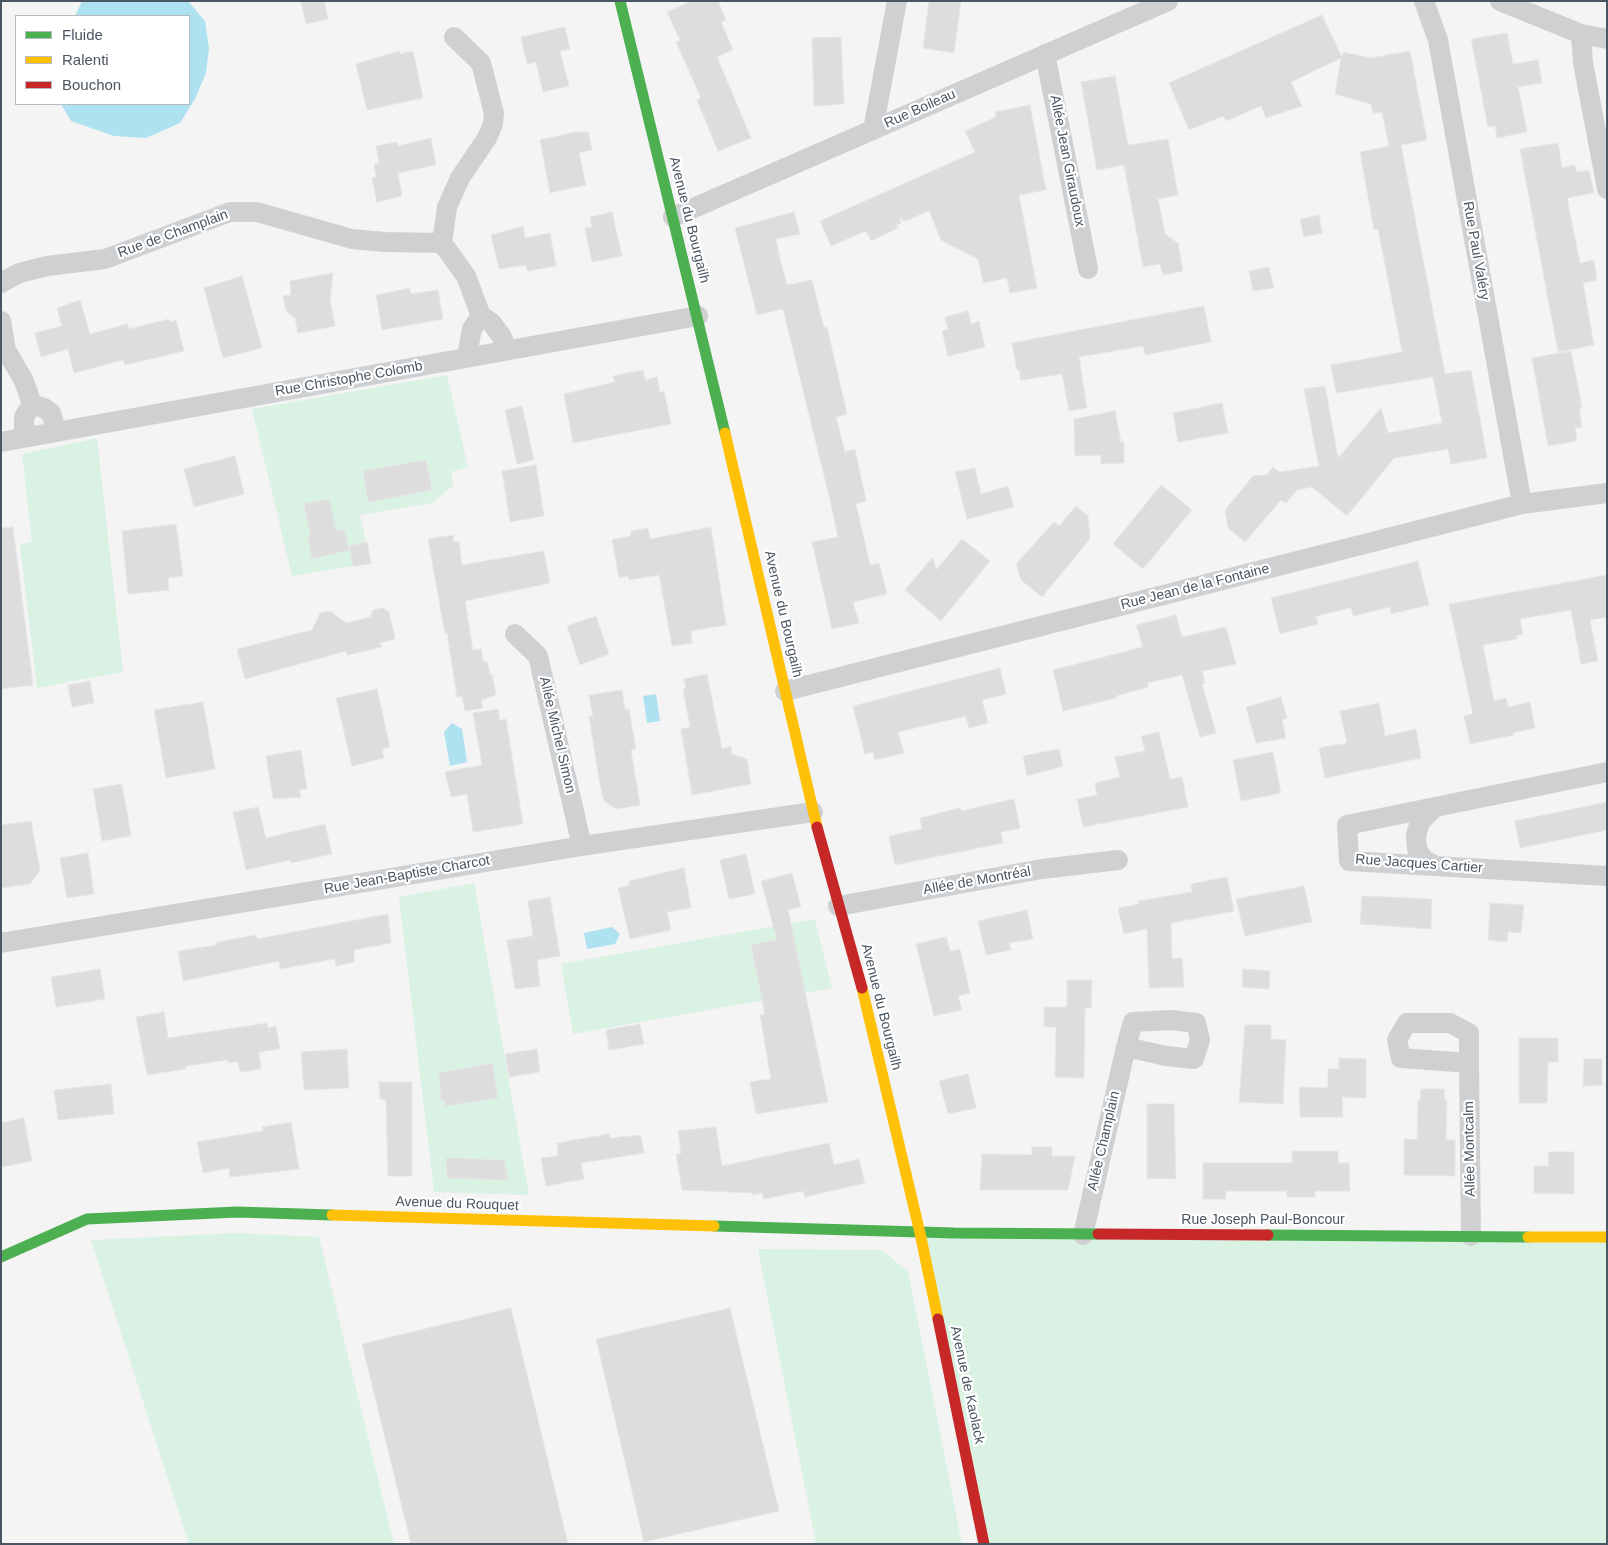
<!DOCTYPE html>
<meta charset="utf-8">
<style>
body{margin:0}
#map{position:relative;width:1608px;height:1545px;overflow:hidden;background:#f4f4f4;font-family:Arial,sans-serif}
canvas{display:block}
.frame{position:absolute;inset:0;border:2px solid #4a5661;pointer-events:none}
.legend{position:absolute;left:15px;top:15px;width:175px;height:90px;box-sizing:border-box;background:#fff;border:1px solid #b7bbc0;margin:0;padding:6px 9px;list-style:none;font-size:15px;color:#4a5661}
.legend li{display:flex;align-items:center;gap:10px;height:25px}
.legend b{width:25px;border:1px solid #b7bbc0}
</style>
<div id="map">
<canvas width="1608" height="1545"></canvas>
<div class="frame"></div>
<ul class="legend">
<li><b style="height:6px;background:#4caf50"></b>Fluide</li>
<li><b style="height:6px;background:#ffc107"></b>Ralenti</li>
<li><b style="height:6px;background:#c62828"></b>Bouchon</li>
</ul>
</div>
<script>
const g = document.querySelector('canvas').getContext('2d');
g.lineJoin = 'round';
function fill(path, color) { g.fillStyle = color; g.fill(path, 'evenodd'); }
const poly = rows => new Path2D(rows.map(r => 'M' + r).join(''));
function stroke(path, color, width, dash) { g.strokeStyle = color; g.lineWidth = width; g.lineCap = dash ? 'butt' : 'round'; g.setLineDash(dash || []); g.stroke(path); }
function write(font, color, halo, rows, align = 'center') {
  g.font = font + ' Arial,sans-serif'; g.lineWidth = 4.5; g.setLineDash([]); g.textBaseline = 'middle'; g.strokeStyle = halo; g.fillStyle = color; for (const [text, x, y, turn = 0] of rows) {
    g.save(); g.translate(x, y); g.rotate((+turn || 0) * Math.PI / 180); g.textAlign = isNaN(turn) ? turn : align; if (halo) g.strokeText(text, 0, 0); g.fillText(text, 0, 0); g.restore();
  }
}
const green = poly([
 [447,375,468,467,451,472,453,486,432,503,360,515,371,563,292,576,252,409],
 [97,438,123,672,37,688,20,545,32,542,22,454],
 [474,883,529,1195,434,1192,399,897],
 [815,919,832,988,573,1034,561,964],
 [236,1233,319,1237,394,1544,189,1544,91,1240],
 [920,1233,1607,1237,1607,1544,984,1544],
 [758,1249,882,1250,908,1272,962,1544,816,1544]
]);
const water = poly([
 [82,1,188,1,205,21,209,48,206,73,195,99,180,123,146,138,114,136,71,121,61,104,189,104,189,16,75,16],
 [656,694,660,721,647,723,643,696],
 [452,723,462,729,467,762,450,766,444,732],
 [612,927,620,934,615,944,587,949,584,933]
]);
const building = poly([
 [301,1,324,1,328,19,306,24,301,1],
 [692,1,718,1,726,20,721,22,733,50,717,57,751,138,718,151,697,100,701,98,676,42,680,40,667,12,692,1],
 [929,1,961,1,954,53,923,48,929,1],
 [1322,15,1342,57,1343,52,1370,58,1410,51,1427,140,1401,145,1445,374,1471,370,1487,458,1451,464,1448,449,1394,458,1347,516,1312,487,1297,490,1286,503,1281,500,1245,542,1228,528,1225,510,1253,476,1267,475,1273,467,1280,472,1319,466,1304,389,1325,386,1338,458,1381,408,1388,433,1442,423,1433,377,1336,393,1331,365,1402,352,1382,249,1378,229,1374,230,1360,152,1389,146,1382,112,1373,113,1371,104,1335,94,1341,58,1291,82,1302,106,1266,118,1261,106,1226,121,1223,116,1189,130,1169,83,1322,15],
 [565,27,570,49,560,51,569,86,543,92,536,62,527,64,521,37,565,27],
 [1507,33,1513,64,1538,60,1542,83,1518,87,1527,132,1497,138,1495,126,1488,127,1471,39,1507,33],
 [841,37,844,104,814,106,812,38,841,37],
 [399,51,400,54,413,51,423,98,367,110,356,64,399,51],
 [1115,76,1128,145,1168,139,1178,195,1158,199,1165,234,1178,243,1183,271,1163,275,1160,264,1143,267,1124,165,1097,170,1081,82,1115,76],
 [1030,105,1046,190,1019,195,1037,288,1010,293,1007,278,983,283,978,259,941,240,929,211,905,221,899,218,901,223,896,225,898,228,871,241,866,231,831,246,820,221,975,152,965,131,996,117,995,112,1030,105],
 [575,132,588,132,592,150,579,153,586,185,550,193,540,140,575,132],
 [431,138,436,165,398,173,402,196,377,202,372,178,376,177,374,164,379,163,376,146,397,142,398,146,431,138],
 [1558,143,1562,168,1575,165,1576,172,1589,170,1594,193,1567,198,1580,263,1594,260,1597,280,1583,283,1594,345,1558,352,1520,149,1558,143],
 [612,212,622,256,592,262,585,228,592,227,590,217,612,212],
 [794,212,800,234,776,239,781,263,787,285,812,280,824,328,827,327,847,414,836,417,845,452,855,449,866,501,856,504,870,565,879,563,887,594,853,602,859,623,832,629,812,542,838,537,831,504,783,309,757,315,735,228,794,212],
 [1319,215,1322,233,1304,237,1300,219,1319,215],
 [523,226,525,238,550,233,556,266,528,271,525,265,499,269,491,235,523,226],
 [1269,267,1274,288,1253,291,1249,271,1269,267],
 [333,273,330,299,335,326,298,333,295,318,286,311,283,296,291,295,290,281,333,273],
 [242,276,262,348,223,358,204,288,242,276],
 [410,288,410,294,438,290,443,319,382,330,376,295,410,288],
 [80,300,90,334,127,324,129,329,169,319,170,322,176,320,184,351,125,365,123,360,74,373,68,349,41,357,35,333,62,326,57,308,80,300],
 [1204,306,1211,342,1145,355,1143,346,1079,357,1087,408,1069,411,1062,374,1021,380,1019,370,1017,370,1012,343,1204,306],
 [968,311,971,324,979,321,985,347,948,356,942,331,948,329,945,317,968,311],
 [1571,351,1582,408,1579,408,1582,427,1575,428,1577,441,1548,446,1532,358,1571,351],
 [643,370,645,380,657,377,660,392,664,391,671,424,573,443,564,394,615,382,613,376,643,370],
 [1222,403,1228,433,1178,442,1173,413,1222,403],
 [522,406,534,460,517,464,505,410,522,406],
 [1115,411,1121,442,1124,442,1124,463,1101,464,1101,455,1075,456,1074,419,1115,411],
 [235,456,244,494,194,507,184,469,235,456],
 [426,460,432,490,368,502,363,471,426,460],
 [536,465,544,516,510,522,502,471,536,465],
 [975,468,981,494,1008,486,1014,507,967,519,955,472,975,468],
 [1161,485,1192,510,1143,569,1113,544,1161,485],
 [329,499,336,531,344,529,349,550,312,559,308,537,311,537,304,504,329,499],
 [1076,506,1088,516,1090,539,1042,597,1021,580,1016,564,1054,522,1059,526,1076,506],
 [176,524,183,576,168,578,169,590,128,594,122,531,176,524],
 [13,527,33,685,1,689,1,528,13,527],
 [711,527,726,625,691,631,692,643,672,646,659,575,629,580,628,576,619,578,612,540,631,536,631,531,648,528,650,539,711,527],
 [453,535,454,542,459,542,462,565,544,551,550,583,465,601,473,650,481,649,484,663,487,661,490,675,492,674,496,695,481,700,483,708,465,711,462,696,457,697,447,633,445,634,428,539,453,535],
 [962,539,990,561,941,621,905,590,933,557,936,570,962,539],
 [367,542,371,564,353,566,349,546,367,542],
 [1418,561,1429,605,1391,614,1390,607,1353,616,1351,608,1316,616,1318,624,1280,634,1271,598,1418,561],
 [1607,575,1607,617,1590,620,1598,661,1581,664,1571,610,1520,619,1523,635,1517,635,1517,639,1483,645,1494,701,1506,698,1508,707,1530,702,1535,728,1513,733,1514,735,1470,744,1464,716,1473,714,1449,604,1607,575],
 [383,608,389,612,395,639,380,643,382,647,347,655,346,651,245,679,237,649,312,630,320,613,330,611,346,623,370,617,373,610,383,608],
 [1176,615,1182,637,1226,627,1236,664,1202,671,1205,683,1202,684,1216,733,1200,737,1182,675,1147,683,1148,687,1116,696,1116,698,1063,711,1053,670,1143,647,1136,625,1176,615],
 [596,616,609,654,580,665,567,626,596,616],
 [1000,668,1006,694,982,700,988,723,969,728,966,716,898,732,904,753,875,760,873,752,865,754,853,706,1000,668],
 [707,674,722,749,731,747,732,754,747,759,751,784,692,795,681,729,690,727,683,689,686,688,684,679,707,674],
 [90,681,94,703,72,707,68,685,90,681],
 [377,689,390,747,382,749,384,758,352,766,336,698,377,689],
 [622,690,625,709,629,709,636,749,631,750,640,805,616,809,604,801,600,785,589,717,593,716,589,695,622,690],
 [1281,697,1287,718,1282,720,1286,738,1256,743,1246,707,1281,697],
 [203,702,215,769,166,778,154,710,203,702],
 [1379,703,1385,736,1416,729,1421,758,1325,778,1319,748,1347,743,1340,711,1379,703],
 [498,709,500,720,506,719,523,824,473,832,467,794,451,797,445,772,482,765,473,713,498,709],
 [1159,732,1170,779,1182,777,1188,807,1083,827,1077,799,1097,795,1095,783,1120,777,1115,757,1145,751,1141,736,1159,732],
 [1059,749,1063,766,1027,776,1023,756,1059,749],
 [301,750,307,789,299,790,301,797,273,799,266,756,301,750],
 [1273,752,1281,793,1241,801,1233,760,1273,752],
 [122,784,131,836,102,841,93,789,122,784],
 [1014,799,1020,828,1001,832,1003,843,895,865,889,836,922,829,920,818,960,808,961,811,1014,799],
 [1607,802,1607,830,1520,848,1515,821,1607,802],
 [258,807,266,838,325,824,332,854,291,863,290,860,246,870,233,812,258,807],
 [31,821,40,870,30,884,1,888,1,825,31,821],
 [88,853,94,894,67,898,60,858,88,853],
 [746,854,755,894,729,899,720,860,746,854],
 [684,868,691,908,667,912,671,930,630,939,618,888,630,885,629,881,684,868],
 [792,873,801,907,788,910,828,1102,756,1114,750,1082,771,1079,760,1015,765,1014,751,945,777,940,761,881,792,873],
 [1227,877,1234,911,1171,923,1172,959,1182,958,1184,987,1149,988,1147,929,1124,934,1118,908,1139,904,1138,901,1192,892,1191,884,1227,877],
 [1304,886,1312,922,1245,936,1236,899,1304,886],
 [1362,896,1432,899,1431,929,1360,924,1362,896],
 [550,897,560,956,537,960,540,986,515,989,507,940,533,936,528,901,550,897],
 [1490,903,1524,905,1521,933,1508,932,1507,942,1488,940,1490,903],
 [1027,910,1033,939,1009,943,1011,950,986,955,978,921,1027,910],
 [388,914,391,943,354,950,354,962,336,966,335,959,280,969,279,961,183,981,178,951,217,945,217,942,256,935,257,939,388,914],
 [946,937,950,951,960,949,970,993,958,996,962,1010,934,1016,916,944,946,937],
 [100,969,105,999,56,1007,51,977,100,969],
 [1243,969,1270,971,1269,989,1242,987,1243,969],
 [1067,980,1092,980,1091,1008,1085,1008,1084,1078,1055,1077,1056,1027,1044,1027,1044,1007,1067,1007,1067,980],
 [164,1012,168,1038,267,1023,268,1028,276,1026,280,1049,259,1052,261,1069,240,1072,238,1062,228,1063,227,1060,186,1066,186,1069,147,1075,136,1017,164,1012],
 [640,1024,644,1044,609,1050,606,1030,640,1024],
 [1245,1025,1271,1025,1271,1039,1286,1040,1283,1104,1239,1102,1245,1025],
 [1519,1038,1558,1038,1558,1062,1548,1062,1547,1103,1519,1103,1519,1038],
 [347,1049,349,1088,304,1090,301,1052,347,1049],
 [537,1049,540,1072,509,1077,505,1054,537,1049],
 [1339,1058,1366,1059,1366,1098,1342,1097,1343,1117,1300,1117,1299,1087,1328,1088,1328,1069,1339,1069,1339,1058],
 [1584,1059,1602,1059,1602,1085,1583,1086,1584,1059],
 [492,1063,498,1098,446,1106,444,1100,441,1100,439,1073,492,1063],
 [968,1074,976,1108,948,1114,939,1081,968,1074],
 [379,1082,412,1082,412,1176,388,1176,386,1100,380,1099,379,1082],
 [111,1084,114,1114,58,1120,54,1090,111,1084],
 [1421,1089,1444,1089,1445,1101,1447,1101,1446,1140,1455,1140,1455,1176,1404,1175,1404,1139,1417,1140,1418,1101,1420,1101,1421,1089],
 [1147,1104,1174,1104,1176,1179,1147,1178,1147,1104],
 [24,1118,32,1161,1,1167,1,1123,24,1118],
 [291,1122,299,1169,230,1177,229,1168,203,1173,197,1142,263,1131,262,1127,291,1122],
 [716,1127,722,1166,829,1143,834,1165,859,1159,865,1183,805,1197,803,1191,764,1199,762,1193,753,1195,752,1193,682,1190,676,1154,681,1154,678,1131,716,1127],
 [609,1134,610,1138,641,1135,644,1153,581,1163,584,1179,546,1186,541,1158,558,1156,557,1143,609,1134],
 [1032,1147,1052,1147,1052,1156,1075,1156,1068,1190,980,1190,982,1154,1032,1155,1032,1147],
 [1292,1151,1338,1151,1338,1163,1349,1163,1350,1191,1315,1191,1315,1197,1287,1197,1287,1191,1226,1191,1226,1199,1203,1199,1203,1163,1292,1163,1292,1151],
 [1548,1152,1574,1152,1574,1194,1534,1193,1534,1166,1549,1166,1548,1152],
 [446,1158,504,1160,508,1180,447,1178,446,1158],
 [511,1308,568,1544,411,1544,362,1344,511,1308],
 [730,1308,779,1511,644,1542,596,1339,730,1308]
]);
const street = poly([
 [1424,1,1438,40,1522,504],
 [1500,1,1581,34,1607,39],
 [1581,34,1583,63,1607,189],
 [1045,54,1088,269],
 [873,130,897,1],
 [673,217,1168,1],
 [442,243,447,207,460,178,487,138,493,124,494,113,481,63,454,37],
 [1,283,19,273,47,266,105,259,230,212,257,212,352,239,385,242,442,243,466,276,481,316,491,322,502,337,507,350],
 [1,321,6,350,24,381,32,404],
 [469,357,468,350,472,329,481,316],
 [32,404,44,408,51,413,57,432],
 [24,438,24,417,32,404],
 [1,442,698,316],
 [515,634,538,656,582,846],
 [785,691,1522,504,1607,493],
 [1607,772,1347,825,1349,861,1607,876],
 [1435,807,1420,822,1416,835,1417,849,1424,860,1436,866],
 [838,906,1042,869,1118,860],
 [1,943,582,846,813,812],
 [1469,1063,1401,1058,1397,1040,1407,1023,1450,1023,1469,1033,1469,1063,1471,1236],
 [1083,1235,1126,1047,1133,1022,1171,1020,1196,1023,1200,1040,1194,1059,1166,1056,1126,1047]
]);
const fast = poly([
 [620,1,725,433],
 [714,1226,954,1233,1098,1234],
 [1268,1235,1528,1237],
 [1,1257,87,1219,237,1212,332,1215]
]);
const slow = poly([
 [725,433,817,827],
 [862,988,920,1233,938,1319],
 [332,1215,714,1226],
 [1528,1237,1607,1237]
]);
const jam = poly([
 [817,827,862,988],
 [1098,1234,1268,1235],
 [938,1319,984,1544]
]);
const streetNames = [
 ["Rue Boileau",920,109,-24],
 ["Allée Jean Giraudoux",1067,161,79],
 ["Avenue du Bourgailh",689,220,76],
 ["Rue de Champlain",173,234,-20],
 ["Rue Paul Valéry",1476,251,80],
 ["Rue Christophe Colomb",349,379,-10],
 ["Rue Jean de la Fontaine",1195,587,-14],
 ["Avenue du Bourgailh",783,614,77],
 ["Allée Michel Simon",557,735,77],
 ["Rue Jacques Cartier",1419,864,4],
 ["Rue Jean-Baptiste Charcot",407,875,-10],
 ["Allée de Montréal",977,881,-10],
 ["Avenue du Bourgailh",881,1007,76],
 ["Allée Champlain",1104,1141,-77],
 ["Allée Montcalm",1470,1149,-91],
 ["Avenue du Rouquet",457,1204,2],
 ["Rue Joseph Paul-Boncour",1263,1220],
 ["Avenue de Kaolack",967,1385,78]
];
fill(green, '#d9f2e3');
fill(water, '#aee2f0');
fill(building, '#ddddde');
stroke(building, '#e5e6e7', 1);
stroke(street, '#ced0d2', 20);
stroke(fast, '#4caf50', 11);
stroke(slow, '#ffc107', 11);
stroke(jam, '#c62828', 11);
write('14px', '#4a5661', '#fff', streetNames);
</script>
